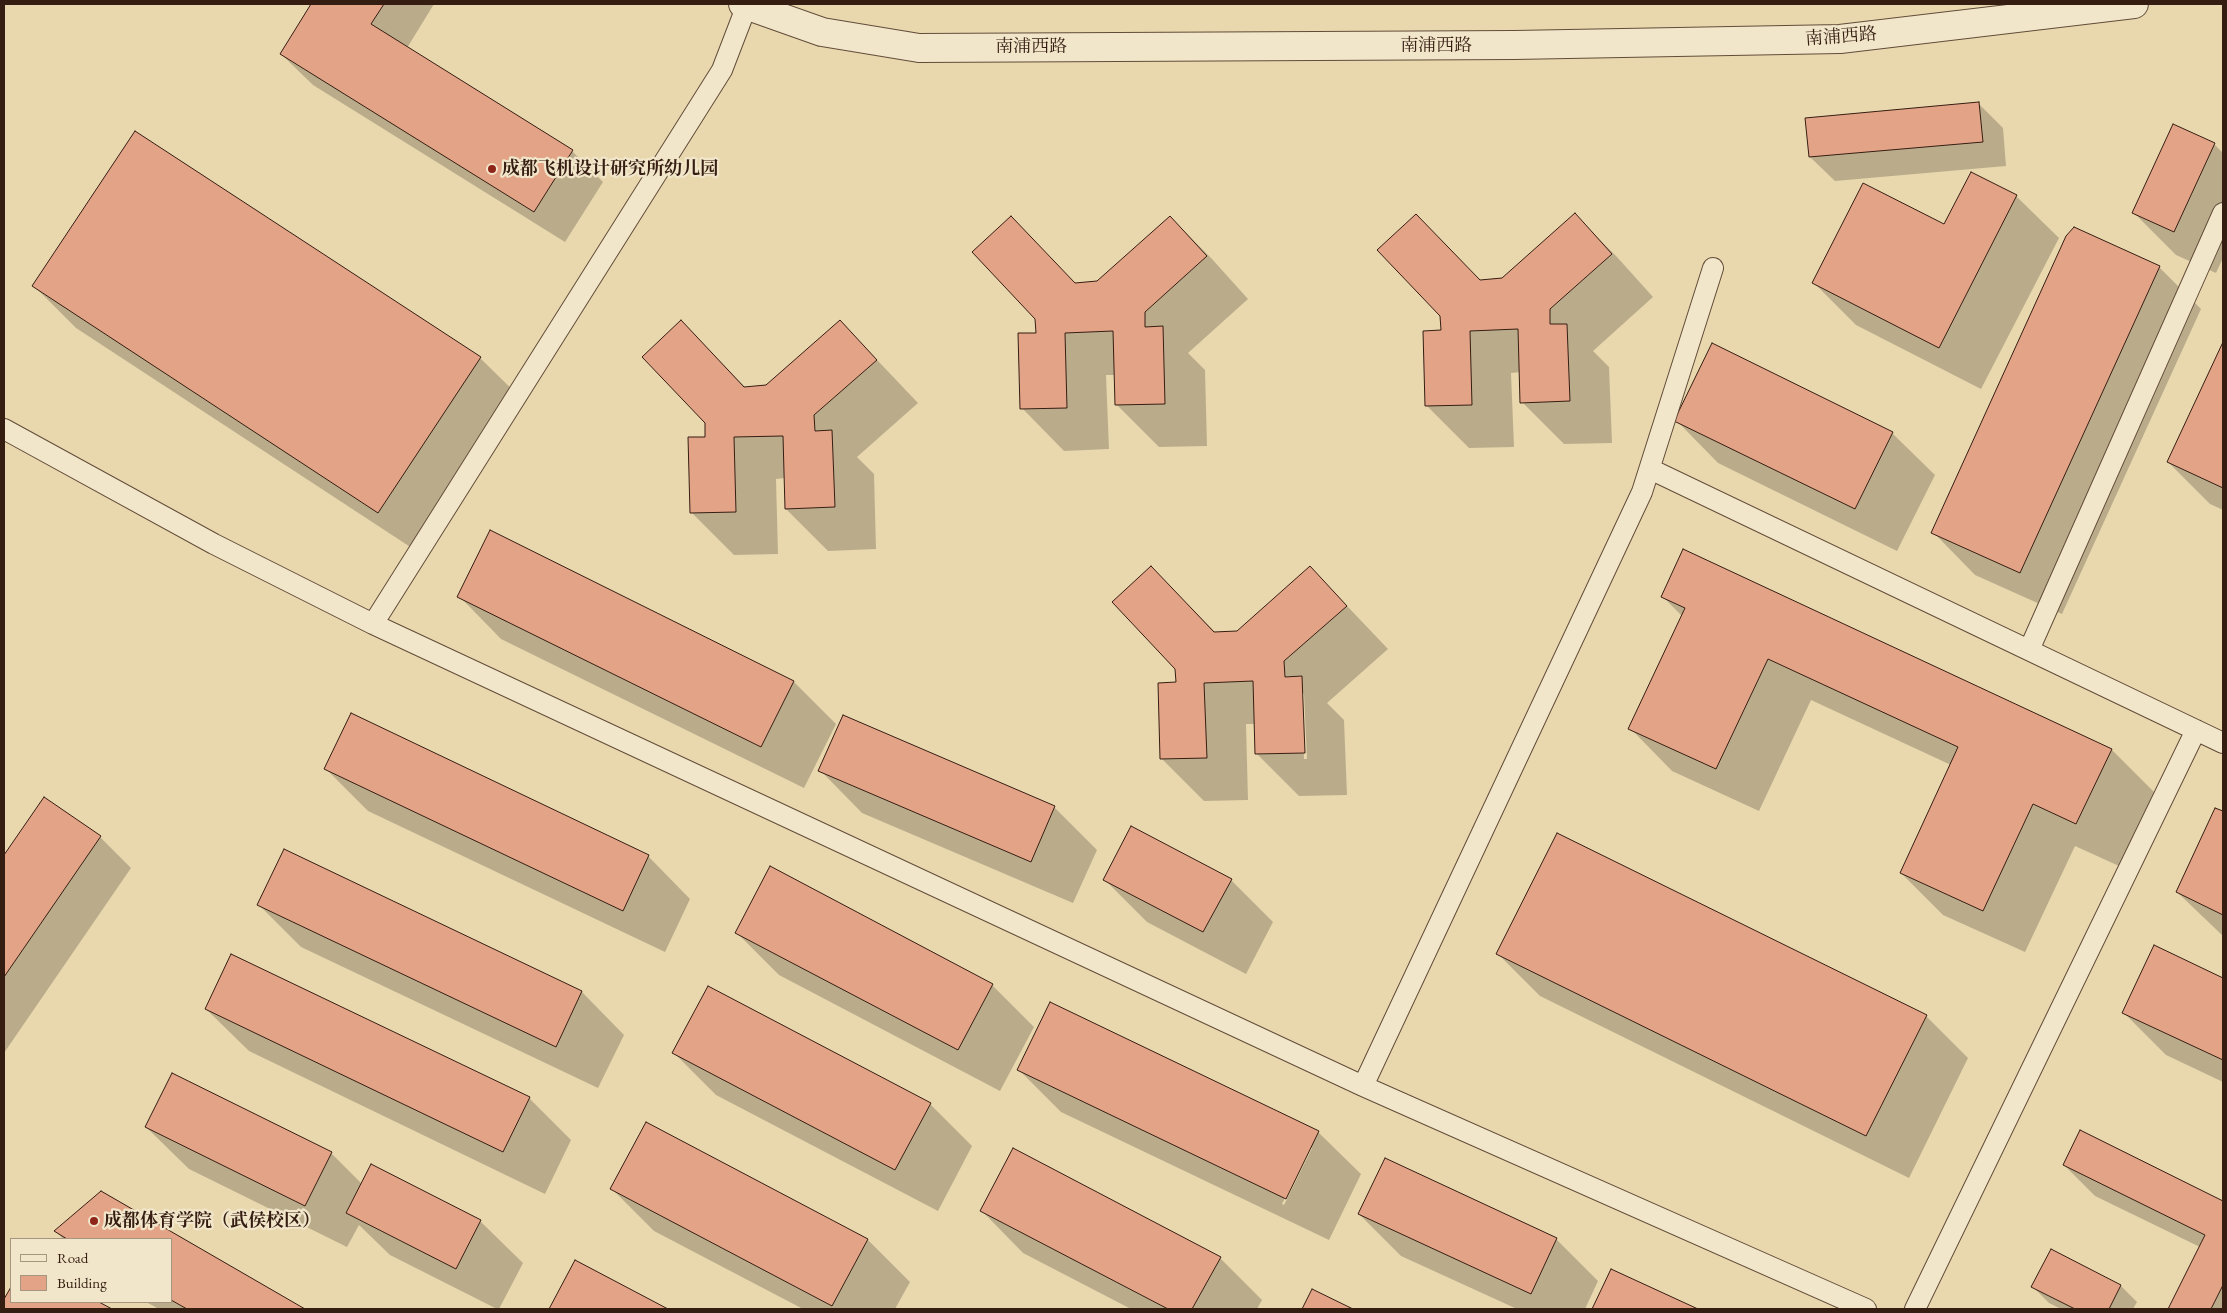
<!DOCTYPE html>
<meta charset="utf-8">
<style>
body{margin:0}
#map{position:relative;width:2227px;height:1313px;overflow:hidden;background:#e9d8ae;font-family:"EB Garamond",serif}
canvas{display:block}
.frame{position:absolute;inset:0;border:5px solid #351d12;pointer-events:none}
.legend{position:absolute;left:10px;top:1238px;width:162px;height:65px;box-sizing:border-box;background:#f1e6ca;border:1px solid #a69680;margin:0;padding:6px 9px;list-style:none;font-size:15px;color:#351d12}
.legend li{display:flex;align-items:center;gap:10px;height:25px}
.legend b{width:25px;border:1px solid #a69680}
</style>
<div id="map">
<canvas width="2227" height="1313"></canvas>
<div class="frame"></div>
<ul class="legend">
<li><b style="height:6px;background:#f1e6ca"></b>Road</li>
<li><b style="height:14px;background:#e3a387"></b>Building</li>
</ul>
</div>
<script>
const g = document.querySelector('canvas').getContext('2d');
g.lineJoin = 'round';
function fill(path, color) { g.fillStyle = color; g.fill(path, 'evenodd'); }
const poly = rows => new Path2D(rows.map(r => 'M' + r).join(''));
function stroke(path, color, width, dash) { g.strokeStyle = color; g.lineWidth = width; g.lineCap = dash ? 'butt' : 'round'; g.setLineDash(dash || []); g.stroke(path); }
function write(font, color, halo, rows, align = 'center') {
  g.font = font + ' "EB Garamond","Noto Serif SC",serif'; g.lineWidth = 4.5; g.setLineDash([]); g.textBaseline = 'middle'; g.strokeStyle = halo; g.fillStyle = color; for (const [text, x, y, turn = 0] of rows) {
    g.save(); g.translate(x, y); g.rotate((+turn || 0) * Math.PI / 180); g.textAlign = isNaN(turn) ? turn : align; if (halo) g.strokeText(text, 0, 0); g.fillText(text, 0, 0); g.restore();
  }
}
const shadow = poly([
 [313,4,434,4,407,48,572,151,603,182,565,242,313,85,281,54],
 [1979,104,2003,128,2006,166,1835,181,1810,157],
 [2214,144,2223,153,2223,258,2216,273,2176,255,2134,213],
 [2016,196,2059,238,1981,389,1856,325,1814,283],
 [1575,215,1617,257,1653,297,1593,351,1609,367,1612,443,1564,444,1522,402,1521,372,1511,373,1514,447,1469,448,1427,406,1442,331,1481,281,1503,280],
 [1170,217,1212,259,1248,299,1188,353,1205,370,1207,446,1159,447,1117,405,1116,375,1106,375,1109,449,1064,451,1022,408,1037,334,1037,319,1011,218,1076,284,1098,282],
 [2159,267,2201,309,2062,614,1975,575,1933,532],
 [34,286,480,358,523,400,421,554,76,328],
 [681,321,746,388,767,386,840,321,918,403,857,457,874,474,876,549,828,551,786,509,785,478,776,479,778,554,734,555,692,513,707,438,706,423],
 [2223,344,2223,510,2210,504,2168,462],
 [1676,420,1892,433,1935,475,1897,551,1718,463],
 [491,532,794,682,836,724,804,788,501,639,459,596],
 [1151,567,1216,633,1237,632,1310,567,1388,649,1327,703,1344,720,1347,795,1299,796,1257,754,1255,724,1246,724,1248,800,1204,801,1161,758,1177,683,1177,669],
 [1302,692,1304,694,1307,759,1304,759],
 [1662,596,2112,750,2154,792,2119,866,2075,846,2025,952,1943,915,1901,873,1951,765,1811,700,1759,811,1672,771,1630,728,1682,616],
 [325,768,648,856,690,899,665,952,368,811],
 [820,770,1054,807,1097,850,1073,903,862,813],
 [44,798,100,837,131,868,4,1053,4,857],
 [2216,809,2223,813,2223,936,2177,892],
 [284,851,582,992,624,1035,598,1088,301,947,258,904],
 [1105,880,1231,880,1273,922,1246,974,1147,922],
 [737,933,992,985,1034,1027,1000,1091,779,975],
 [2155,947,2223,979,2223,1082,2166,1055,2124,1013],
 [1498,954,1926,1016,1968,1058,1909,1178,1540,996],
 [206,1009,529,1098,571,1140,545,1194,249,1051],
 [674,1053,930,1104,972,1146,938,1211,716,1095],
 [1019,1070,1318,1132,1361,1174,1329,1240,1061,1112],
 [1309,1148,1312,1148,1284,1205,1282,1204],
 [646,1124,868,1240,910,1282,895,1309,803,1309,654,1231,611,1188],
 [146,1127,331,1153,362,1184,480,1221,523,1263,499,1309,497,1309,390,1255,359,1225,347,1247,189,1169],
 [2080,1132,2223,1202,2223,1309,2169,1309,2200,1247,2095,1196,2064,1165],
 [101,1192,303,1309,159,1309,146,1302,171,1302,171,1239,63,1239,56,1231],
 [981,1210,1220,1258,1262,1300,1257,1309,1131,1309,1023,1253],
 [1359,1214,1556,1239,1598,1281,1585,1309,1517,1309,1401,1256],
 [2051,1251,2121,1286,2137,1302,2133,1309,2061,1309,2049,1303,2033,1287],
 [575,1261,665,1309,550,1309],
 [1612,1271,1695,1309,1594,1309],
 [11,1289,11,1302,96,1302,109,1309,4,1309,4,1302]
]);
const building = poly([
 [311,4,384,4,371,24,573,150,534,212,280,54,311,4],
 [1979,102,1983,142,1809,157,1805,118,1979,102],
 [2173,124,2215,143,2174,232,2132,213,2173,124],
 [135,131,481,357,378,513,32,286,135,131],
 [1971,172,2017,195,1939,348,1812,283,1863,183,1944,224,1971,172],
 [1575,213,1612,254,1550,309,1550,324,1567,324,1570,401,1520,403,1518,329,1470,331,1472,405,1425,406,1423,331,1441,330,1440,316,1377,250,1416,214,1480,280,1502,278,1575,213],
 [1011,216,1075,283,1097,281,1170,216,1207,256,1145,312,1145,327,1163,326,1165,404,1115,405,1113,331,1065,333,1067,408,1020,409,1018,333,1036,333,1035,319,972,252,1011,216],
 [2074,227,2160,266,2020,573,1931,533,2066,236,2074,227],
 [681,320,744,387,766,385,840,320,877,360,814,415,815,431,832,430,835,507,785,509,783,436,734,437,736,512,690,513,688,437,705,437,705,423,642,357,681,320],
 [2223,342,2223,488,2167,462,2223,342],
 [1712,343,1893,432,1855,509,1674,421,1712,343],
 [490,530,794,681,761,747,457,597,490,530],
 [1683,549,2112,749,2076,824,2033,804,1983,911,1900,873,1958,747,1768,659,1716,769,1628,729,1685,608,1661,597,1683,549],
 [1151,566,1214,632,1237,631,1310,566,1347,606,1284,661,1285,677,1302,676,1305,753,1255,754,1253,681,1204,683,1207,758,1160,759,1158,683,1176,682,1175,669,1112,602,1151,566],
 [351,713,649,855,623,911,324,769,351,713],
 [843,715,1055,806,1031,862,818,771,843,715],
 [44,797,101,836,4,977,4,855,44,797],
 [2215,808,2223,811,2223,915,2176,892,2215,808],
 [1131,826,1232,879,1203,932,1103,880,1131,826],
 [1557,833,1927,1015,1866,1136,1496,954,1557,833],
 [284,849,582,991,556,1047,257,905,284,849],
 [770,866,993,984,958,1050,735,933,770,866],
 [2154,945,2223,978,2223,1060,2122,1013,2154,945],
 [231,954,530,1097,503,1152,205,1009,231,954],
 [708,986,931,1103,895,1170,672,1053,708,986],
 [1050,1002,1319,1131,1286,1199,1017,1070,1050,1002],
 [172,1073,332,1152,305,1206,145,1127,172,1073],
 [646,1122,868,1239,832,1306,610,1189,646,1122],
 [2080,1130,2223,1201,2223,1285,2211,1309,2168,1309,2205,1235,2063,1165,2080,1130],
 [1013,1148,1221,1257,1192,1309,1168,1309,980,1211,1013,1148],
 [1385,1158,1557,1238,1531,1294,1358,1214,1385,1158],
 [371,1164,481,1220,456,1269,346,1213,371,1164],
 [101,1191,305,1309,187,1309,171,1300,171,1239,67,1239,54,1231,101,1191],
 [2051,1249,2121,1285,2109,1309,2075,1309,2031,1287,2051,1249],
 [575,1260,668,1309,549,1309,575,1260],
 [1611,1269,1698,1309,1592,1309,1611,1269],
 [11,1287,11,1302,99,1302,112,1309,4,1309,4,1299,11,1287],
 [1312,1289,1353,1309,1302,1309,1312,1289]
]);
const lane = poly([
 [4,429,214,544,373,624,1363,1086,1866,1309],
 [1650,469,2223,743],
 [373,624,722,70,747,5],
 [2029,650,2223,213],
 [1363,1086,1642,492,1713,268],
 [1915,1309,2196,730]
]);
const street = poly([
 [743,4,822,32,919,48,1514,45,1840,39,2134,4]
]);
const markers = [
 [492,169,5,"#8f2418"],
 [94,1221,5,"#8f2418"]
];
const streetNames = [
 ["南浦西路",1841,37,-4],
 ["南浦西路",1436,46],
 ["南浦西路",1031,47]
];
const poiNames = [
 ["成都飞机设计研究所幼儿园",502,169],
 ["成都体育学院（武侯校区）",104,1221]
];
fill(shadow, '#0003');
fill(building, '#e3a387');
stroke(building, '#351d12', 1);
stroke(lane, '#624c39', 22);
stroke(street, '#624c39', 30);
stroke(lane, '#f1e6ca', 20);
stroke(street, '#f1e6ca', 28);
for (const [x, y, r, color] of markers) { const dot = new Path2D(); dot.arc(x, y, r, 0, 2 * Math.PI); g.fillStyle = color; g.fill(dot); stroke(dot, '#f1e6ca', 2); }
write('18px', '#351d12', '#f1e6ca', streetNames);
write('bold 18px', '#351d12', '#f1e6ca', poiNames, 'left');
</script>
